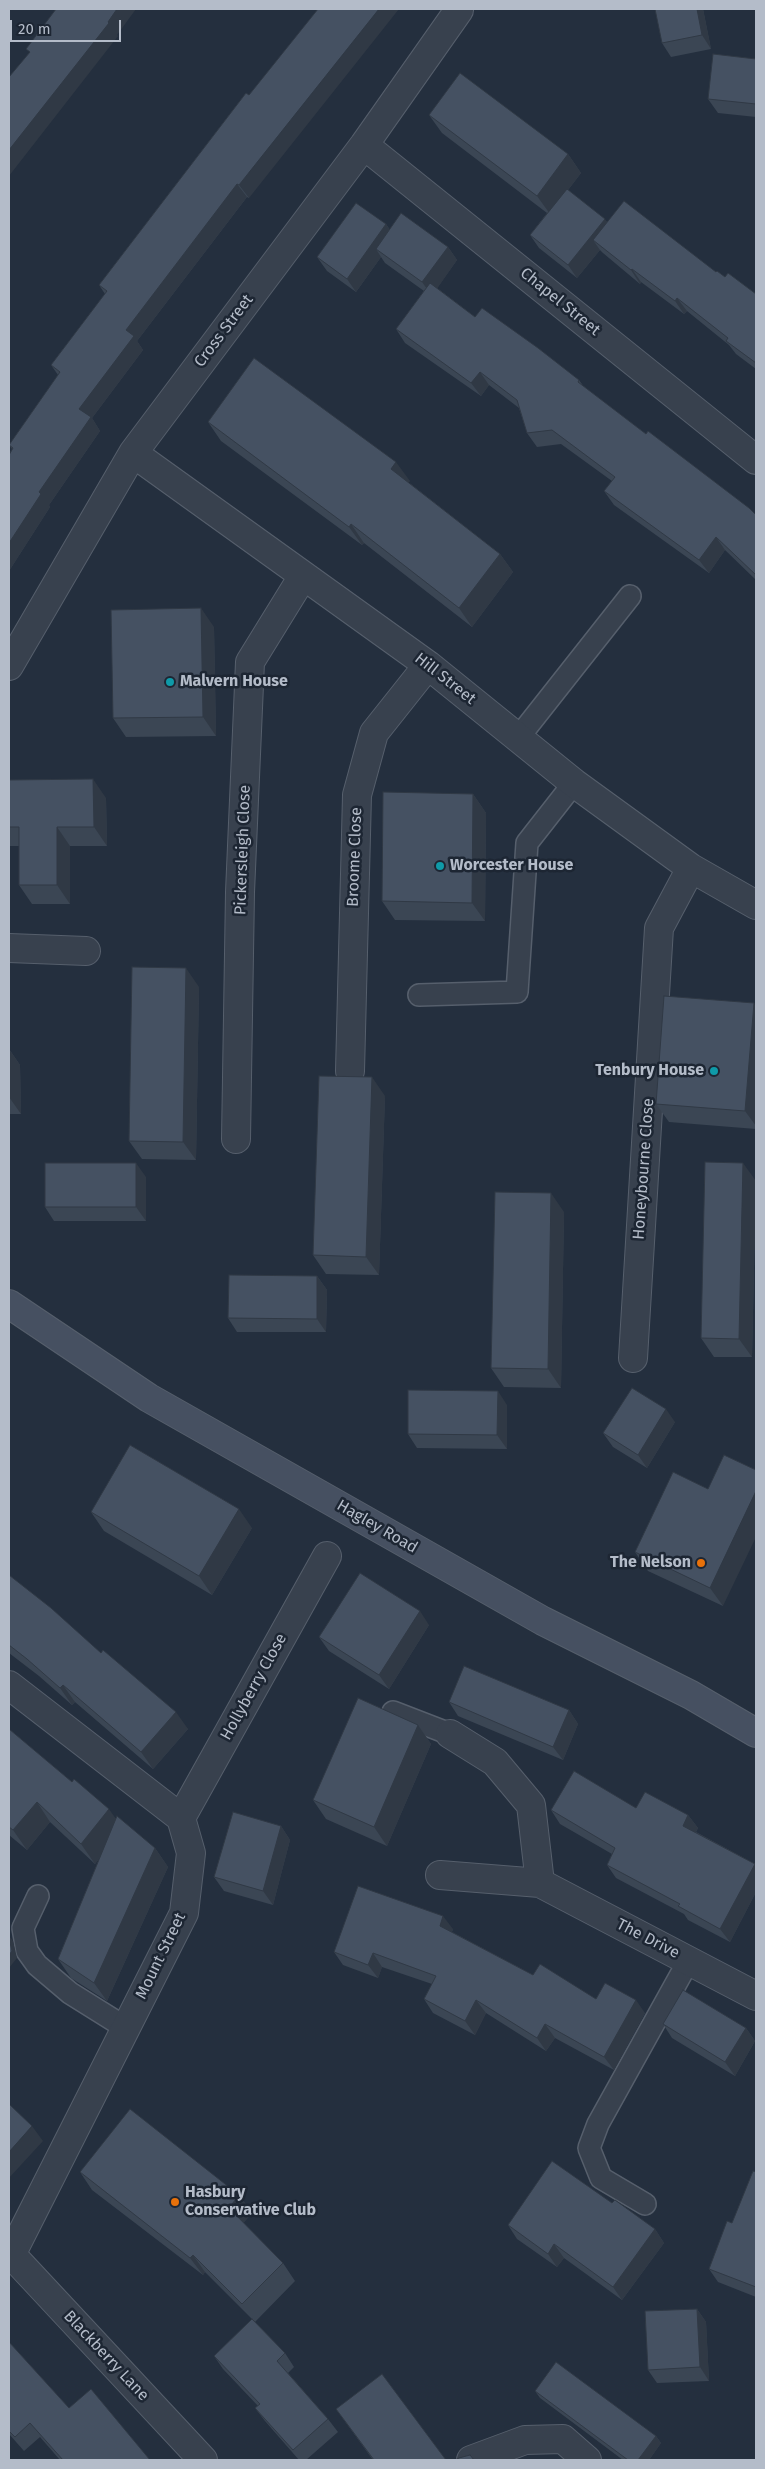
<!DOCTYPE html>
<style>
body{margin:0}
#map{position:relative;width:765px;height:2469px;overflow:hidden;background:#242f3e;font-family:"Fira Sans",sans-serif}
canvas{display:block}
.frame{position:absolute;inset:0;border:10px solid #b4bcc9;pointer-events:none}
.scale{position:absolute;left:10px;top:20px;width:111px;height:22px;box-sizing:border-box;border:2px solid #b4bcc9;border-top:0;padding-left:6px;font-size:15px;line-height:18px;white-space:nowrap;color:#b4bcc9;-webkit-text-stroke:4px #1d2633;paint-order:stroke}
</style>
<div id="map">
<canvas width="765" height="2469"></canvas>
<div class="frame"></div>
<div class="scale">20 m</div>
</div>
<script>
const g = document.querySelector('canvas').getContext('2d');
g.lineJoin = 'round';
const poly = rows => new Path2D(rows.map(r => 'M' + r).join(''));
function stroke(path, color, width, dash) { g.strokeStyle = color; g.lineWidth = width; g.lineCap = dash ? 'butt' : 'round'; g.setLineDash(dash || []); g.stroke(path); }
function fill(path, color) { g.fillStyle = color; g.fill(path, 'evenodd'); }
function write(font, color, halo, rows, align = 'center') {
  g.font = font + ' "Fira Sans",sans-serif'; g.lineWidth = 5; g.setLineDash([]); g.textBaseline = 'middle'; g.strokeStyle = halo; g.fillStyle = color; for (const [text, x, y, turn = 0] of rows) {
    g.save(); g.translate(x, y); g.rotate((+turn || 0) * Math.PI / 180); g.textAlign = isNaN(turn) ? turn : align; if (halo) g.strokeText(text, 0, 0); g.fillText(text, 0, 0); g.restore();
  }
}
const lane = poly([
 [518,738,630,596],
 [419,995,517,992,527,843,574,783],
 [393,1712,450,1734],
 [38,1896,23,1928,27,1951,37,1965,70,1993,126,2028],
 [645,2204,601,2178,589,2148,598,2124,689,1960]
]);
const street = poly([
 [364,145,756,460],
 [133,453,428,665,574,783,691,868,756,905],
 [9,666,133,453,364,145,459,10],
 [9,948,86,951],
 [350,1071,357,795,374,733,428,665],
 [236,1139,240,892,250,662,303,576],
 [633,1358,659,928,691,868],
 [9,1685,181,1818,191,1853,184,1913,11,2255],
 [450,1734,495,1762,531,1805,540,1883],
 [181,1818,327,1556],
 [440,1875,540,1883,756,1996],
 [9,2252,203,2460],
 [471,2460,525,2440,563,2439,587,2460]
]);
const secondary = poly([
 [9,1304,149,1398,543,1621,691,1695,756,1733]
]);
const wall = poly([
 [703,9,711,49,671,57,662,43],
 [756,59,756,117,718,113,708,99],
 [246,93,249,198,247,197,137,341,143,350,92,418,100,431,49,505,50,507,9,571,9,455,12,449,9,445,58,375,51,365,105,294,99,285],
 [429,115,568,154,581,173,568,190,607,222,716,272,756,294,756,369,736,354,729,345,687,311,684,314,641,282,640,284,603,253,600,250,577,278,539,248,530,235,547,213,442,133],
 [386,224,390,230,448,247,457,260,437,288,475,317,579,380,584,387,646,434,756,515,756,580,725,550,709,573,614,505,604,491,612,481,561,444,537,447,527,433,519,408,489,385,481,396,405,343,396,329,424,291,385,263,381,257,356,292,327,271,317,257],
 [208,422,410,481,408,482,500,554,513,572,472,627,364,543,362,545,221,441],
 [214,627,216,736,126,737,113,718],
 [9,780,106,798,107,846,70,846,70,904,32,904,19,885,19,846,9,846],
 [473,794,486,813,485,921,395,920,382,901],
 [199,987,196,1160,142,1159,129,1141],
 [756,1007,756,1129,669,1122,656,1104],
 [9,1049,20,1065,21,1114,9,1114],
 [385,1096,379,1275,326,1274,313,1255],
 [146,1177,146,1221,54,1221,45,1207],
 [756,1181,752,1357,714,1357,701,1338],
 [564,1212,561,1388,504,1387,491,1368],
 [317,1276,327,1290,326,1332,237,1332,228,1318],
 [507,1405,507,1449,417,1448,408,1434],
 [675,1422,647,1468,613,1447,603,1433],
 [708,1489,723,1606,648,1571,635,1552],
 [91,1512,252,1528,212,1595,104,1531],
 [9,1575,188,1729,153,1769,75,1702,72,1705,39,1676,9,1653],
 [429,1625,389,1689,329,1651,319,1637],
 [449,1702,569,1710,578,1724,563,1760,458,1716],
 [418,1725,431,1744,387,1846,326,1819,313,1800],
 [9,1729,116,1819,155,1848,168,1867,107,2001,71,1978,58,1959,100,1857,95,1864,50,1822,27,1850,9,1835],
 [636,1808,688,1815,698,1828,696,1832,755,1864,756,1866,756,1892,730,1942,688,1920,684,1914,616,1878,607,1865,612,1854,560,1824,551,1810],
 [281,1826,290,1840,273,1905,224,1891,214,1877],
 [453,1929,452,1932,533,1975,596,1999,645,2013,614,2070,555,2038,546,2051,486,2013,475,2035,433,2013,424,1999,432,1984,382,1967,378,1978,343,1965,334,1952],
 [663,2024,746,2028,755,2041,735,2076,672,2038],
 [80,2172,239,2195,252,2213,243,2223,283,2263,295,2281,255,2322,285,2353,294,2367,288,2373,328,2419,338,2432,306,2460,299,2460,265,2421,255,2408,258,2406,223,2369,214,2356,252,2319,205,2272,203,2275,92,2190],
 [756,2172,756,2297,718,2282,709,2269,732,2223],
 [612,2203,655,2229,664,2243,622,2300,564,2258,557,2267,517,2239,508,2225],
 [697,2309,706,2322,709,2381,657,2383,648,2370],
 [9,2342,69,2408,150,2460,60,2460,40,2437,24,2451,9,2434],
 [535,2391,656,2436,661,2443,649,2460,623,2460,540,2398],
 [336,2409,446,2460,373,2460]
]);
const shadedWall = poly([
 [117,9,136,9,117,35,118,36,9,176,9,150],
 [379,9,399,9,249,198,239,185],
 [697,9,703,9,711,49,702,35],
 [568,154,581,173,550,214,537,196],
 [237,184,247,197,137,341,143,350,92,418,100,431,49,505,50,507,9,571,9,543,39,492,79,409,126,330],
 [605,219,614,232,593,240,600,250,577,278,568,265],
 [386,224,395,238,376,249,381,257,356,292,347,279],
 [448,247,457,260,432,296,422,282],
 [632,269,641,282,640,284,631,270],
 [677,298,687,311,684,314,675,301],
 [480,372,489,385,481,396,471,383],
 [396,462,410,481,404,488,391,469],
 [351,524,364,543,362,545,349,527],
 [716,537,725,550,709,573,699,560],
 [500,554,513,572,472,627,459,608],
 [201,608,214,627,216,736,203,717],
 [93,779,106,798,107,846,94,827],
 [473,794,486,813,485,921,472,903],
 [57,827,70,846,70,904,57,885],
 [186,968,199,987,196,1160,183,1142],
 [754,1003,756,1007,756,1126,745,1111],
 [9,1049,20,1065,21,1114,9,1097],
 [372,1077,385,1096,379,1275,366,1257],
 [136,1163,146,1177,146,1221,136,1207],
 [743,1163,756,1181,752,1357,739,1339],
 [551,1193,564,1212,561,1388,548,1369],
 [317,1276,327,1290,326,1332,317,1319],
 [498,1391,507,1405,507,1449,497,1435],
 [666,1409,675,1422,647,1468,638,1455],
 [756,1491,756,1537,723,1606,710,1588],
 [239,1509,252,1528,212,1595,199,1576],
 [420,1611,429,1625,389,1689,379,1675],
 [63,1685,75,1702,72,1705,60,1688],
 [569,1710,578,1724,563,1760,553,1747],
 [176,1712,188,1729,153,1769,141,1752],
 [418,1725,431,1744,387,1846,374,1827],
 [37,1802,50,1822,27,1850,13,1830],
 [109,1809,123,1829,95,1864,81,1844],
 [688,1815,698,1828,692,1839,683,1826],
 [281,1826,290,1840,273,1905,263,1891],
 [155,1848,168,1867,107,2001,94,1983],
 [755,1864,756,1866,756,1892,730,1942,720,1929],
 [443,1916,453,1929,449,1939,440,1926],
 [9,1936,13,1941,17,1958,9,1968],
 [373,1953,382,1967,378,1978,368,1965],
 [476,2000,486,2013,475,2035,465,2021],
 [636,2000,645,2013,614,2070,604,2057],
 [545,2024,555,2038,546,2051,537,2038],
 [746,2028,755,2041,735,2076,725,2062],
 [32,2126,43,2141,9,2178,9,2152],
 [239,2195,252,2213,241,2226,229,2208],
 [655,2229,664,2243,622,2300,613,2287],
 [554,2244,564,2258,557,2267,548,2254],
 [193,2255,205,2272,203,2275,190,2258],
 [697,2309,706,2322,709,2381,700,2367],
 [656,2436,661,2443,649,2460,638,2460]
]);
const building = poly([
 [56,9,117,9,108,22,109,23,9,150,9,77,30,52,26,49,56,9],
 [318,9,379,9,239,185,237,184,126,330,134,336,79,409,91,417,39,492,41,494,9,543,9,455,13,448,9,445,60,372,51,365,107,291,99,285,246,93,249,95,318,9],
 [655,9,697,9,702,35,662,43,655,9],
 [713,54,756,59,756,104,708,99,713,54],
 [460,73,568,154,537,196,429,115,460,73],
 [567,189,605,219,568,265,530,235,567,189],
 [624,201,716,272,717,271,725,277,728,273,756,294,756,363,726,341,728,338,677,298,675,301,632,269,631,270,593,240,624,201],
 [356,203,386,224,347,279,317,257,356,203],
 [401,213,448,247,422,282,376,249,401,213],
 [430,283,475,317,482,308,538,348,579,380,578,382,646,434,648,431,749,508,756,515,756,575,716,537,699,560,604,491,615,477,552,430,527,433,517,400,480,372,471,383,396,329,430,283],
 [254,358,396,462,391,469,500,554,459,608,351,524,349,527,208,422,254,358],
 [201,608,203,717,113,718,111,610,201,608],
 [93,779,94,827,57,827,57,885,19,885,19,827,9,827,9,780,93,779],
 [383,792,473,794,472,903,382,901,383,792],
 [132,967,186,968,183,1142,129,1141,132,967],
 [664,996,754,1003,745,1111,656,1104,664,996],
 [319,1076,372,1077,366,1257,313,1255,319,1076],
 [705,1162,743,1163,739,1339,701,1338,705,1162],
 [45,1163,136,1163,136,1207,45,1207,45,1163],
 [495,1192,551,1193,548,1369,491,1368,495,1192],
 [229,1275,317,1276,317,1319,228,1318,229,1275],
 [632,1388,666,1409,638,1455,603,1433,632,1388],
 [408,1390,498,1391,497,1435,408,1434,408,1390],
 [130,1445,239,1509,199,1576,91,1512,130,1445],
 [724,1455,756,1470,756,1491,710,1588,635,1552,673,1472,708,1489,724,1455],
 [360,1573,420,1611,379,1675,319,1637,360,1573],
 [9,1575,51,1608,101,1653,103,1650,176,1712,141,1752,63,1685,60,1688,27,1659,9,1645,9,1575],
 [464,1666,569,1710,553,1747,449,1702,464,1666],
 [358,1698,418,1725,374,1827,313,1800,358,1698],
 [9,1729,72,1782,74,1779,109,1809,81,1844,37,1802,13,1830,9,1827,9,1729],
 [574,1771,636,1808,645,1792,688,1815,683,1826,755,1864,720,1929,678,1906,680,1904,607,1865,615,1848,551,1810,574,1771],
 [233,1812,281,1826,263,1891,214,1877,233,1812],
 [117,1816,155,1848,94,1983,58,1959,117,1816],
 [358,1886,443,1916,440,1926,533,1975,540,1964,596,1999,605,1983,636,2000,604,2057,545,2024,537,2038,476,2000,465,2021,424,1999,436,1976,373,1953,368,1965,334,1952,358,1886],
 [9,1938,12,1951,9,1955,9,1938],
 [683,1990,746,2028,725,2062,663,2024,683,1990],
 [9,2104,32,2126,9,2152,9,2104],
 [130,2109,239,2195,229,2208,283,2263,242,2304,193,2255,190,2258,80,2172,130,2109],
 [552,2161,612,2203,615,2200,655,2229,613,2287,554,2244,548,2254,508,2225,552,2161],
 [753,2171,756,2172,756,2287,709,2269,727,2221,732,2223,753,2171],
 [697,2309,700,2367,648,2370,645,2311,697,2309],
 [252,2319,285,2353,277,2361,328,2419,293,2450,255,2408,260,2404,214,2356,252,2319],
 [9,2342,69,2408,91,2389,150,2460,63,2460,30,2423,15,2437,9,2431,9,2342],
 [556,2362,656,2436,638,2460,628,2460,535,2391,556,2362],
 [382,2374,446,2460,392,2460,391,2459,390,2460,374,2460,336,2409,382,2374],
 [470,2455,474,2460,455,2460,459,2458,470,2455]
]);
const markers = [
 [170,682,5,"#0f9aa8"],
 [440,866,5,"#0f9aa8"],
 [714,1071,5,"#0f9aa8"],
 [701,1563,5,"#e8710a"],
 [175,2202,5,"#e8710a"]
];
const streetNames = [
 ["Chapel Street",560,302,39],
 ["Cross Street",224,331,-53],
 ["Hill Street",445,679,38],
 ["Pickersleigh Close",243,850,-88],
 ["Broome Close",355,857,-88],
 ["Honeybourne Close",644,1169,-86],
 ["Hagley Road",377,1527,30],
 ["Hollyberry Close",254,1687,-61],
 ["The Drive",648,1939,27],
 ["Mount Street",161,1956,-64],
 ["Blackberry Lane",106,2356,47]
];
const poiNames = [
 ["Malvern House",180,682],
 ["Worcester House",450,866],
 ["Tenbury House",704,1071,"right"],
 ["The Nelson",691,1563,"right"],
 ["Hasbury",185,2193],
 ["Conservative Club",185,2211]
];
stroke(lane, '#565f6c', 24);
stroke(street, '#565f6c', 30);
stroke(secondary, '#565f6c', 30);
stroke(lane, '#38414e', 21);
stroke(street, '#38414e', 28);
stroke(secondary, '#465061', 28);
fill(wall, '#3b4654');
fill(shadedWall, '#303945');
fill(building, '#455162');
stroke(building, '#303945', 1);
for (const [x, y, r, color] of markers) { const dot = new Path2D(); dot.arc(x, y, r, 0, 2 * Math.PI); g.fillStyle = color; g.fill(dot); stroke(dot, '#1d2633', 2); }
write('16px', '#b4bcc9', '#1d2633', streetNames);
write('bold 16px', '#b4bcc9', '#1d2633', poiNames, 'left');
</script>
